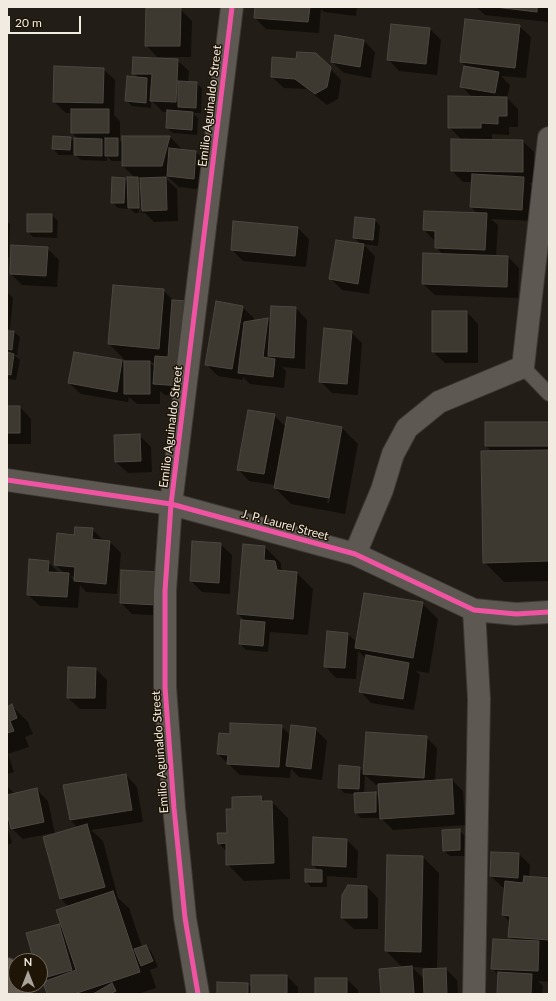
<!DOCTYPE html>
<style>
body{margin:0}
#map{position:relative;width:556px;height:1001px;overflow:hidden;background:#221d16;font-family:Lato,sans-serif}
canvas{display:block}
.frame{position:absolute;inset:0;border:8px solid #f2ebe2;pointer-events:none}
.north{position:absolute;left:8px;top:953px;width:40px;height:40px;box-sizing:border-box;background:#1e1507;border:1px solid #736b5f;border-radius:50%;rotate:0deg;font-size:11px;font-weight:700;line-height:16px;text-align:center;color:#f2ebe2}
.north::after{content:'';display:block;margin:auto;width:14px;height:18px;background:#a9a39b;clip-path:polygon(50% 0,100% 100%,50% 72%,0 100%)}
.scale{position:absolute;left:8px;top:16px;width:73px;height:18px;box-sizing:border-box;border:2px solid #f2ebe2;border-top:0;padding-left:5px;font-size:12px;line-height:14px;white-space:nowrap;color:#f2ebe2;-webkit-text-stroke:3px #1e1507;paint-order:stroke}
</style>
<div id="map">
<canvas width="556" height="1001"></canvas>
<div class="frame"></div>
<div class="north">N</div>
<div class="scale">20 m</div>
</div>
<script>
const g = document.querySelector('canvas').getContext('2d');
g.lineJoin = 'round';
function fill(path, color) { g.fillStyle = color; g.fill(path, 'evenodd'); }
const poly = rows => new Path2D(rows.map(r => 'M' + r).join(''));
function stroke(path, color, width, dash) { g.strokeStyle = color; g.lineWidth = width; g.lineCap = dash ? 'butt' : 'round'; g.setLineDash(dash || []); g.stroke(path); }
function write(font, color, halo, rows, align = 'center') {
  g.font = font + ' Lato,sans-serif'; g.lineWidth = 3; g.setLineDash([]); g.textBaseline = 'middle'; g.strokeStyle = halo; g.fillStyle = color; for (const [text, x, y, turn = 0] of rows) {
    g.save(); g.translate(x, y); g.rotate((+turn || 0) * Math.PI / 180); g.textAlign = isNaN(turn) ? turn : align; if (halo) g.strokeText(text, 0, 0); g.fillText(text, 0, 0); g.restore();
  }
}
const shadow = poly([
 [256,7,357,7,356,16,324,12,321,9,319,33,266,29,255,18],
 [476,7,546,7,549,10,548,22,485,15],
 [180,9,192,21,191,57,157,57,146,45],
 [519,26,531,37,526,78,501,76,510,85,507,98,518,109,518,127,509,127,509,135,492,134,492,141,523,141,534,152,534,183,529,183,535,189,533,221,491,219,498,225,496,256,508,257,519,268,518,298,435,295,423,284,443,255,436,247,436,242,424,230,478,214,471,207,472,182,463,182,452,171,462,140,449,127,473,98,461,86,465,66,461,62],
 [430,29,441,40,437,75,399,71,388,59],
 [364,41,375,52,371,78,344,73,332,62],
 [316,54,341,80,338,99,327,105,307,89,284,88,272,77,297,60],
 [177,60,189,71,188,82,196,83,202,88,201,113,193,113,198,118,197,135,173,133,167,128,168,112,163,112,151,100,151,108,132,106,127,101,138,78,134,73],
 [103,69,115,80,114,115,120,121,120,141,123,143,170,137,181,148,180,150,196,152,207,163,205,190,179,187,168,177,164,177,177,189,178,221,154,222,145,213,135,213,130,209,118,208,112,202,113,178,125,179,129,183,135,178,123,166,123,161,112,161,107,157,107,161,81,160,76,155,59,155,53,149,71,138,75,142,78,139,72,133,72,113,66,113,54,102],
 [137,177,141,177,141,181],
 [137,182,140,182,141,213,139,213],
 [28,215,52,215,58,221,57,238,33,237,28,232],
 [375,220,380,226,378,246,363,244,375,256,369,294,342,290,330,278,361,244,354,238],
 [7,222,10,224,9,257,7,257],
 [298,228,309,239,306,267,243,261,232,250],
 [47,248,59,260,57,287,22,285,11,274],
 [163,290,174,301,193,397,165,395,160,391,160,404,137,404,129,397,128,402,81,394,69,383,75,353,122,361,125,364,127,362,109,344],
 [150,362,155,363,155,368],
 [7,292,13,298,10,329,7,329],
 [242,307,254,318,253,321,267,319,271,323,272,307,296,308,307,320,305,369,282,367,286,371,284,388,250,384,243,377,243,380,218,376,206,364],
 [433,312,467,312,478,324,478,363,445,363,433,352],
 [7,332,14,332,20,337,17,355,14,355,20,360,16,380,7,379],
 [351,332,362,343,358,395,332,393,320,381],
 [7,407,20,407,31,419,31,444,7,444],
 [274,415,286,427,342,428,358,444,345,514,291,504,275,488,275,485,249,481,238,469],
 [339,439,341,439,329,503,327,503],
 [549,423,549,581,504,582,484,562,492,452,486,446],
 [139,435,151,447,152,472,128,473,116,462],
 [92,529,104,541,110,542,121,553,117,594,86,592,80,585,78,608,40,606,28,595,48,562,59,573,65,574,55,564],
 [70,576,75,577,75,581],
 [220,544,232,555,230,594,202,592,191,581],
 [265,547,281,563,281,568,284,571,297,573,313,589,308,635,270,632,268,652,246,650,240,644,242,621,245,621,238,614],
 [122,571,168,616,132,614,121,603],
 [422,603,438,619,429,673,416,671,420,675,414,710,371,703,360,691,366,658,358,651,356,679,336,678,325,666,348,634,357,643],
 [96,669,107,680,106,709,80,709,68,698],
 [12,706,28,722,33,734,25,737,29,747,8,754,14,772,7,774,7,708],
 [281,726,291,736,315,729,327,741,322,780,299,777,291,769,290,778,240,775,218,754,231,735],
 [426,737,437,748,435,781,452,780,463,791,465,825,393,830,381,818,361,818,356,813,355,794,344,793,339,787,360,768,364,772],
 [365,775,376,785,379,785,380,798,375,793,364,794],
 [126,775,137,787,143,822,91,830,103,841,118,898,129,908,142,947,145,946,151,951,158,967,150,970,156,988,138,994,48,994,44,983,40,978,40,961,35,961,59,925,64,930,69,907,61,899,44,837,52,835,52,833,23,839,11,828,10,824,7,825,7,786,15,794,36,789,48,801,55,834,78,828,70,820,64,785],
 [261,797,266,802,272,802,288,818,290,879,244,881,227,864,227,852,219,843,228,834,233,810],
 [7,827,12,843,7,845],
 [459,830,465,836,466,856,450,856,444,851],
 [347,840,358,851,357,878,327,876,327,887,311,887,306,881,319,871,313,865],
 [492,853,519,854,530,865,529,878,549,879,549,982,538,981,543,986,542,994,498,994,498,975,492,968,513,941,509,936,510,922,503,915,506,888,502,887,491,876],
 [388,856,423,857,439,873,437,969,446,969,457,980,458,994,382,994,403,968,386,951],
 [412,967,430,968,425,980],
 [348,886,367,887,378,898,378,929,354,929,342,918],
 [287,976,298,987,298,994,218,994,248,984,252,988],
 [347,979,358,990,358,994,316,994]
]);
const building = poly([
 [255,7,310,7,308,22,254,18,255,7],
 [495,7,537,7,537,12,495,7],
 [146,8,181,8,180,46,145,46,146,8],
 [465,19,520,25,515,68,460,62,465,19],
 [391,24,430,28,426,64,387,60,391,24],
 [335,35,364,40,360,67,331,62,335,35],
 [297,52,316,53,331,67,327,87,315,94,295,79,271,77,272,57,296,59,297,52],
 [133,57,178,59,176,102,150,101,152,74,132,74,133,57],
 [54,66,104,68,103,103,53,102,54,66],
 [464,66,499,72,495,93,460,87,464,66],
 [127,76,147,78,146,103,125,101,127,76],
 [178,81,197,82,196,108,178,107,178,81],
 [448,96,507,97,507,116,498,116,498,124,481,123,481,128,448,128,448,96],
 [71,109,109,109,109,133,71,133,71,109],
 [167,110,193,112,192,130,166,128,167,110],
 [53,136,71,137,70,150,52,149,53,136],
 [122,136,170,136,162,166,122,166,122,136],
 [74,138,102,139,102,156,74,155,74,138],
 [105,138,118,138,118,156,105,156,105,138],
 [451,139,523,140,523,172,451,171,451,139],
 [169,148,196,151,194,179,167,176,169,148],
 [472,174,524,177,522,210,470,207,472,174],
 [112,177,125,178,124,203,111,203,112,177],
 [127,177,138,177,139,208,128,208,127,177],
 [166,177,167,210,142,211,140,178,166,177],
 [424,211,487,213,485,250,435,248,435,231,423,230,424,211],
 [27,214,52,214,52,232,27,232,27,214],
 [355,217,375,219,373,240,353,238,355,217],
 [233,221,298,227,295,256,231,250,233,221],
 [336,240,364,244,358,284,329,279,336,240],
 [11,245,48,247,46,276,10,274,11,245],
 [423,253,508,256,507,287,422,284,423,253],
 [113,285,164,289,159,349,108,344,113,285],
 [172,300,188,301,182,386,153,384,155,356,168,357,172,300],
 [216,301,243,306,232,369,205,365,216,301],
 [271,306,296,307,294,358,268,356,271,306],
 [432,311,467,311,467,352,432,352,432,311],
 [268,318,263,357,275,359,273,377,238,373,244,322,268,318],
 [324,328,352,331,347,384,319,382,324,328],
 [7,331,14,331,12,350,7,349,7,331],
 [7,352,14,354,11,375,7,374,7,352],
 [74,352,122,360,117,392,68,383,74,352],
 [124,361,150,361,150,394,124,394,124,361],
 [7,406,20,406,20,433,7,433,7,406],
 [248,410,275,414,264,474,237,470,248,410],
 [287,417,342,427,329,498,274,488,287,417],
 [485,422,549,422,549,446,485,446,485,422],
 [140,434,141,461,115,462,114,435,140,434],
 [549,450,549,561,483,563,481,451,549,450],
 [75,527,93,528,92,539,110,541,106,584,74,581,75,567,54,565,57,533,74,535,75,527],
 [192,541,221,543,219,583,190,581,192,541],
 [243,544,265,546,264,560,275,561,277,570,297,572,293,619,237,614,243,544],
 [29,559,49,561,48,572,69,573,67,597,27,595,29,559],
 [121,570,159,572,157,605,120,603,121,570],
 [364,593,423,602,413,658,355,648,364,593],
 [241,620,265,622,263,646,239,644,241,620],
 [327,631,348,633,345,668,324,667,327,631],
 [366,655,409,663,403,699,359,692,366,655],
 [68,667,96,668,95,698,67,698,68,667],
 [12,704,17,718,10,721,14,731,7,733,7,707,12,704],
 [230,723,282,725,279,767,227,764,228,755,217,754,219,733,230,734,230,723],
 [291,725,316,728,311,769,286,766,291,725],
 [366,732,427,736,424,778,363,774,366,732],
 [339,765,360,767,359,789,338,788,339,765],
 [126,774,132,810,70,820,63,785,126,774],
 [452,779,454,814,380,819,378,784,452,779],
 [37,788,44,822,11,829,7,813,7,795,37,788],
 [376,792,376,812,355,813,354,793,376,792],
 [261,796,262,801,272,801,274,863,226,865,226,843,218,844,217,833,227,833,226,809,232,809,232,797,261,796],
 [87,824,105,887,60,899,43,837,87,824],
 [460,829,460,850,443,851,442,830,460,829],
 [313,837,347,839,346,867,312,865,313,837],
 [491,852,519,853,518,878,490,876,491,852],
 [387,855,423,856,421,952,385,951,387,855],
 [305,869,322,870,322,882,305,882,305,869],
 [524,876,549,878,549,940,508,937,510,916,502,915,505,881,523,883,524,876],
 [348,885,367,886,367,918,341,918,342,895,348,885],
 [113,891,140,972,74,994,47,994,43,982,76,970,56,910,113,891],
 [59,924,72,970,40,979,40,961,34,961,26,933,59,924],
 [493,939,539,941,538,971,491,969,493,939],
 [146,945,153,961,141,966,134,949,146,945],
 [412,966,414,994,381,994,379,969,412,966],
 [446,968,447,994,424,994,423,969,446,968],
 [498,972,532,974,531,994,497,994,498,972],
 [251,975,287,975,287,994,251,994,251,975],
 [315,978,347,978,347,994,315,994,315,978],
 [217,982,248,983,248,994,217,994,217,982],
 [112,983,116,991,110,994,93,994,112,983]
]);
const service = poly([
 [523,367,549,394]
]);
const minor = poly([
 [7,480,171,504,355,554,474,610,516,614,549,612],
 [355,554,382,490,393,454,407,428,439,402,523,367,549,138],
 [474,610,479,699,474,994],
 [198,994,185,918,174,808,165,687,165,591,171,504,232,7]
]);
const primary = poly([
 [7,969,17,994]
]);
const cycleway = poly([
 [7,480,171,504,355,554,474,610,516,614,549,612],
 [198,994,185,918,174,808,165,687,165,591,171,504,232,7]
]);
const streetNames = [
 ["Emilio Aguinaldo Street",210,106,-83],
 ["Emilio Aguinaldo Street",171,427,-83],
 ["J. P. Laurel Street",285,525,15],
 ["Emilio Aguinaldo Street",160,752,-94]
];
fill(shadow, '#0007');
fill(building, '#3d3830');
stroke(building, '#4c4841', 1);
stroke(service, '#3d3833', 16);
stroke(minor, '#3d3833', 24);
stroke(primary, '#3d3833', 24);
stroke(service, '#5d5852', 14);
stroke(minor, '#5d5852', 22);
stroke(primary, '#61594e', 22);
stroke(cycleway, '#f153a3', 5);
write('12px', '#f2ebe2', '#1e1507', streetNames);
</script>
